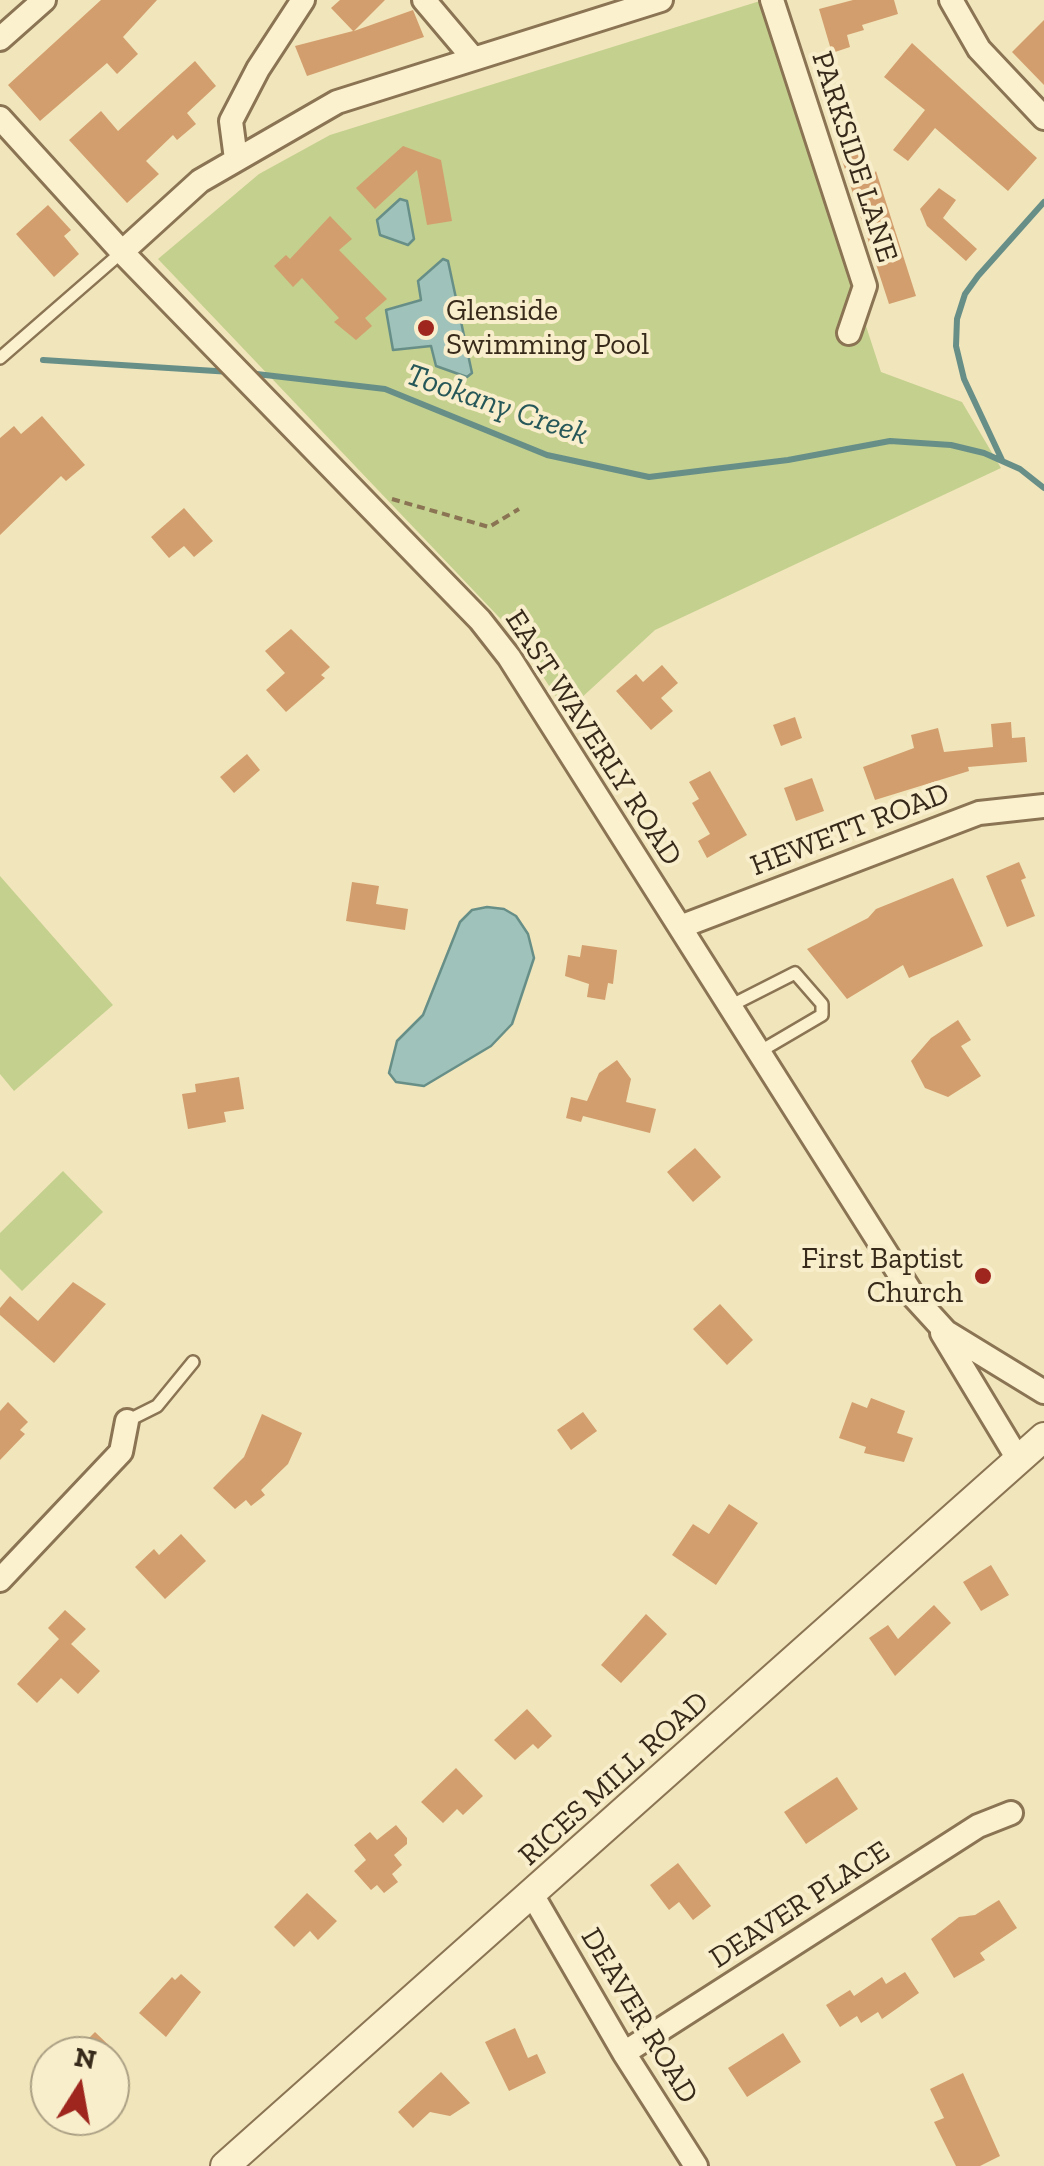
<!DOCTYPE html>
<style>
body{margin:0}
#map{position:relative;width:1044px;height:2166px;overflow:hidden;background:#f1e5bb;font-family:"Zilla Slab",serif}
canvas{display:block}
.north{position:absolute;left:30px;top:2036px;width:100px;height:100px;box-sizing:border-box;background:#f8eecb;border:2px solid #aba084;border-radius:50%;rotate:11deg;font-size:28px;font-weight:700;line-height:40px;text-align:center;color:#372a1a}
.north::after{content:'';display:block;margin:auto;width:35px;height:45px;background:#9e261e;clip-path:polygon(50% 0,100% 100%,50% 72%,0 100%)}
</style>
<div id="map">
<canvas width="1044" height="2166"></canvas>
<div class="north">N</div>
</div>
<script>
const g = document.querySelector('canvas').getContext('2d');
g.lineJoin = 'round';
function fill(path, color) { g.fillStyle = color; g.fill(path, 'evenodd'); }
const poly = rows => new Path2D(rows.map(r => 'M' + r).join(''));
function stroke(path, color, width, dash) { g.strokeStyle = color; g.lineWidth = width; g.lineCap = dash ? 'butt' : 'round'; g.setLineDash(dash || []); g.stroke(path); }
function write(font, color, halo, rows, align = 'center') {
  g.font = font + ' "Zilla Slab",serif'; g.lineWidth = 8; g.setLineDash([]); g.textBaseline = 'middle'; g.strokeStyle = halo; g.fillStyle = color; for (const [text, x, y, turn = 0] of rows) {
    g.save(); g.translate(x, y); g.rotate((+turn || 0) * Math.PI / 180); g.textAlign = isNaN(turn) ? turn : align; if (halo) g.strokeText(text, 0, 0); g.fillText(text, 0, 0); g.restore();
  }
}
const green = poly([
 [760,1,881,372,962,402,1001,468,655,630,566,712,516,635,158,259,259,174,330,135],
 [0,876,113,1005,14,1091,0,1074],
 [63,1171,103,1212,22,1291,0,1269,0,1233]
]);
const water = poly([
 [400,199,407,201,414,239,408,245,380,235,377,220,400,199],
 [443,259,448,261,472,373,467,377,436,366,431,346,393,350,386,310,421,300,418,281,443,259],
 [487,907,504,909,516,916,528,934,534,958,512,1024,491,1046,424,1086,396,1082,389,1073,397,1041,423,1015,460,922,472,910,487,907]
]);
const stream = poly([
 [43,360,231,372],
 [248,373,385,389,547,455,649,477,788,460,890,441,951,445,984,453,1020,469,1044,488],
 [1002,460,964,379,956,346,957,319,965,294,978,276,1044,202]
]);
const building = poly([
 [101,0,157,0,123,37,138,54,117,74,107,63,40,121,8,85],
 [340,0,385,0,354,31,413,10,424,37,307,76,295,46,353,31,331,8],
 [853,0,894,0,898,14,862,25,864,30,847,35,850,47,832,53,819,9],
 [1044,20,1044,85,1012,52],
 [912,43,1037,158,1008,191,935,128,908,161,893,150,925,110,884,77],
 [195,61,216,86,187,113,196,124,177,140,173,135,146,161,159,174,127,203,69,140,101,111,118,131],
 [403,146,441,160,452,221,427,225,417,170,375,209,356,188],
 [857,152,867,182,876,171,916,296,889,304,841,157],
 [939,188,956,200,943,218,977,249,966,261,927,226,920,209],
 [48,205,71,230,64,236,79,254,54,277,16,234],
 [330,216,352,239,339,250,387,299,365,318,372,326,356,340,334,322,339,318,302,278,293,287,274,266,286,255,290,259],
 [42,416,85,465,66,481,61,476,0,535,0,438,14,426,21,434],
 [184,508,213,541,194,557,184,546,169,558,151,537],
 [291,629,330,667,321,675,325,678,286,712,266,690,285,673,265,651],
 [662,665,678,683,661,698,673,711,651,730,616,691,636,674,643,682],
 [795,717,802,738,781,746,773,725],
 [1011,722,1012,738,1025,737,1027,762,968,767,969,771,875,800,863,767,914,748,911,735,938,728,944,752,993,747,991,724],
 [247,754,260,770,234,793,220,777],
 [710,771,747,835,707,858,698,841,710,834,692,803,699,799,689,782],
 [812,778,824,811,796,821,784,788],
 [1019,862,1026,878,1021,880,1035,916,1007,927,986,876],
 [953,878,983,946,909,978,903,965,847,999,807,949,868,918,876,909],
 [352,882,379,886,376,904,408,909,405,930,346,921],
 [582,945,617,950,613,984,608,983,605,1000,587,997,589,984,565,976,568,955,580,957],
 [958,1020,971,1040,961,1046,981,1076,948,1097,925,1088,911,1061,931,1038],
 [617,1060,631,1079,626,1102,656,1109,650,1133,583,1116,581,1122,566,1118,571,1097,587,1101,599,1073],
 [239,1077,244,1109,224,1112,226,1122,188,1129,182,1094,196,1092,195,1084],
 [695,1148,721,1177,693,1202,667,1172],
 [73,1282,106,1304,54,1363,0,1315,0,1308,10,1296,38,1321],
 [720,1304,753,1340,727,1365,693,1329],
 [871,1398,905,1411,897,1433,913,1438,904,1462,864,1453,866,1447,839,1438,852,1402,867,1408],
 [8,1402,28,1422,20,1430,25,1434,0,1460,0,1411],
 [583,1412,597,1431,571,1450,557,1430],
 [262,1414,302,1433,288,1464,261,1490,265,1495,251,1506,246,1500,235,1509,213,1488,244,1457],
 [729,1504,758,1523,716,1585,672,1555,693,1524,709,1534],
 [181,1534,206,1561,165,1599,135,1567,154,1549,159,1555],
 [991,1565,1009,1595,981,1611,963,1582],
 [934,1605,951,1623,895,1676,869,1638,888,1625,898,1639],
 [65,1610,86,1629,71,1644,100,1671,78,1694,61,1678,37,1703,17,1684,59,1639,48,1628],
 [646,1614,667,1634,621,1683,601,1665],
 [527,1709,552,1736,538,1749,533,1744,515,1760,494,1740],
 [456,1768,483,1796,463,1815,457,1809,443,1823,421,1802],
 [837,1777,858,1809,806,1844,784,1812],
 [396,1825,407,1838,407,1844,394,1855,402,1865,392,1874,398,1882,384,1893,377,1885,371,1890,354,1871,366,1860,354,1845,370,1832,377,1840],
 [678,1863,711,1906,693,1920,679,1902,669,1910,650,1885],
 [307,1893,337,1921,318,1940,310,1931,294,1947,274,1927],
 [999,1900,1017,1928,980,1953,985,1960,954,1978,931,1939,959,1917,975,1915],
 [905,1972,919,1993,882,2019,878,2012,861,2023,857,2016,840,2027,826,2005,850,1990,854,1996,882,1977,886,1984],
 [181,1974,201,1992,166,2037,139,2013,172,1977,175,1980],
 [515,2028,528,2058,537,2054,546,2073,509,2091,485,2042],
 [95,2032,120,2056,71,2056],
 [783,2033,801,2062,747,2097,728,2068],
 [441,2072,470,2103,450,2116,430,2112,413,2128,398,2112],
 [963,2073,1000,2156,980,2166,956,2166,934,2122,944,2118,930,2089]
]);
const path = poly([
 [392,499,489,527,519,509]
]);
const service = poly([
 [0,358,122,252],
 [730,1006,795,973,822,1004,822,1015,759,1052],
 [127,1421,157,1406,193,1362]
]);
const minor = poly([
 [424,0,473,58],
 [772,0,865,286,849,333],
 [951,0,979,49,1044,118],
 [0,39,44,0],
 [0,118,122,252,480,620,509,657,914,1297,946,1332,1044,1392],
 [236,159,231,121,258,69,303,0],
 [122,252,200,181,337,102,661,0],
 [680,927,979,813,1044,806],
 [942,1333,1018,1459],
 [0,1580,121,1452,127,1421],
 [533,1896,624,2053,696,2166],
 [624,2053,978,1826,1011,1813]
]);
const tertiary = poly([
 [225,2166,1044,1437]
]);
const markers = [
 [426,328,10,"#9e261e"],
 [983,1276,10,"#9e261e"]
];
const streetNames = [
 ["PARKSIDE LANE",854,157,72],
 ["EAST WAVERLY ROAD",593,738,57],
 ["HEWETT ROAD",850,830,-21],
 ["RICES MILL ROAD",614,1779,-42],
 ["DEAVER PLACE",800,1905,-33],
 ["DEAVER ROAD",639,2016,59]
];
const poiNames = [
 ["Glenside",446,311],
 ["Swimming Pool",446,345],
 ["First Baptist",963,1259,"right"],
 ["Church",963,1293,"right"]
];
const waterNames = [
 ["Tookany Creek",497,405,19]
];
fill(green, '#c4d08e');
fill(water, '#9fc2ba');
stroke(water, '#678f88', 2.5);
stroke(stream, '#678f88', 6);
fill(building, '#d39e6d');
stroke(service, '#8a7453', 16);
stroke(minor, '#8a7453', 28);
stroke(tertiary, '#8a7453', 32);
stroke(path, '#8a7453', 4, [8, 5]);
stroke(service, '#fcf1ce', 11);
stroke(minor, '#fcf1ce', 22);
stroke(tertiary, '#fcf1ce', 28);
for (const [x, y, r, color] of markers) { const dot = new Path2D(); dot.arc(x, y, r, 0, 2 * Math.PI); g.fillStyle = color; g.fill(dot); stroke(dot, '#f8eecb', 4); }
write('30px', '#372a1a', '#f8eecb', streetNames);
write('30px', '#372a1a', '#f8eecb', poiNames, 'left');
write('italic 32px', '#275859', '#f8eecb', waterNames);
</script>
